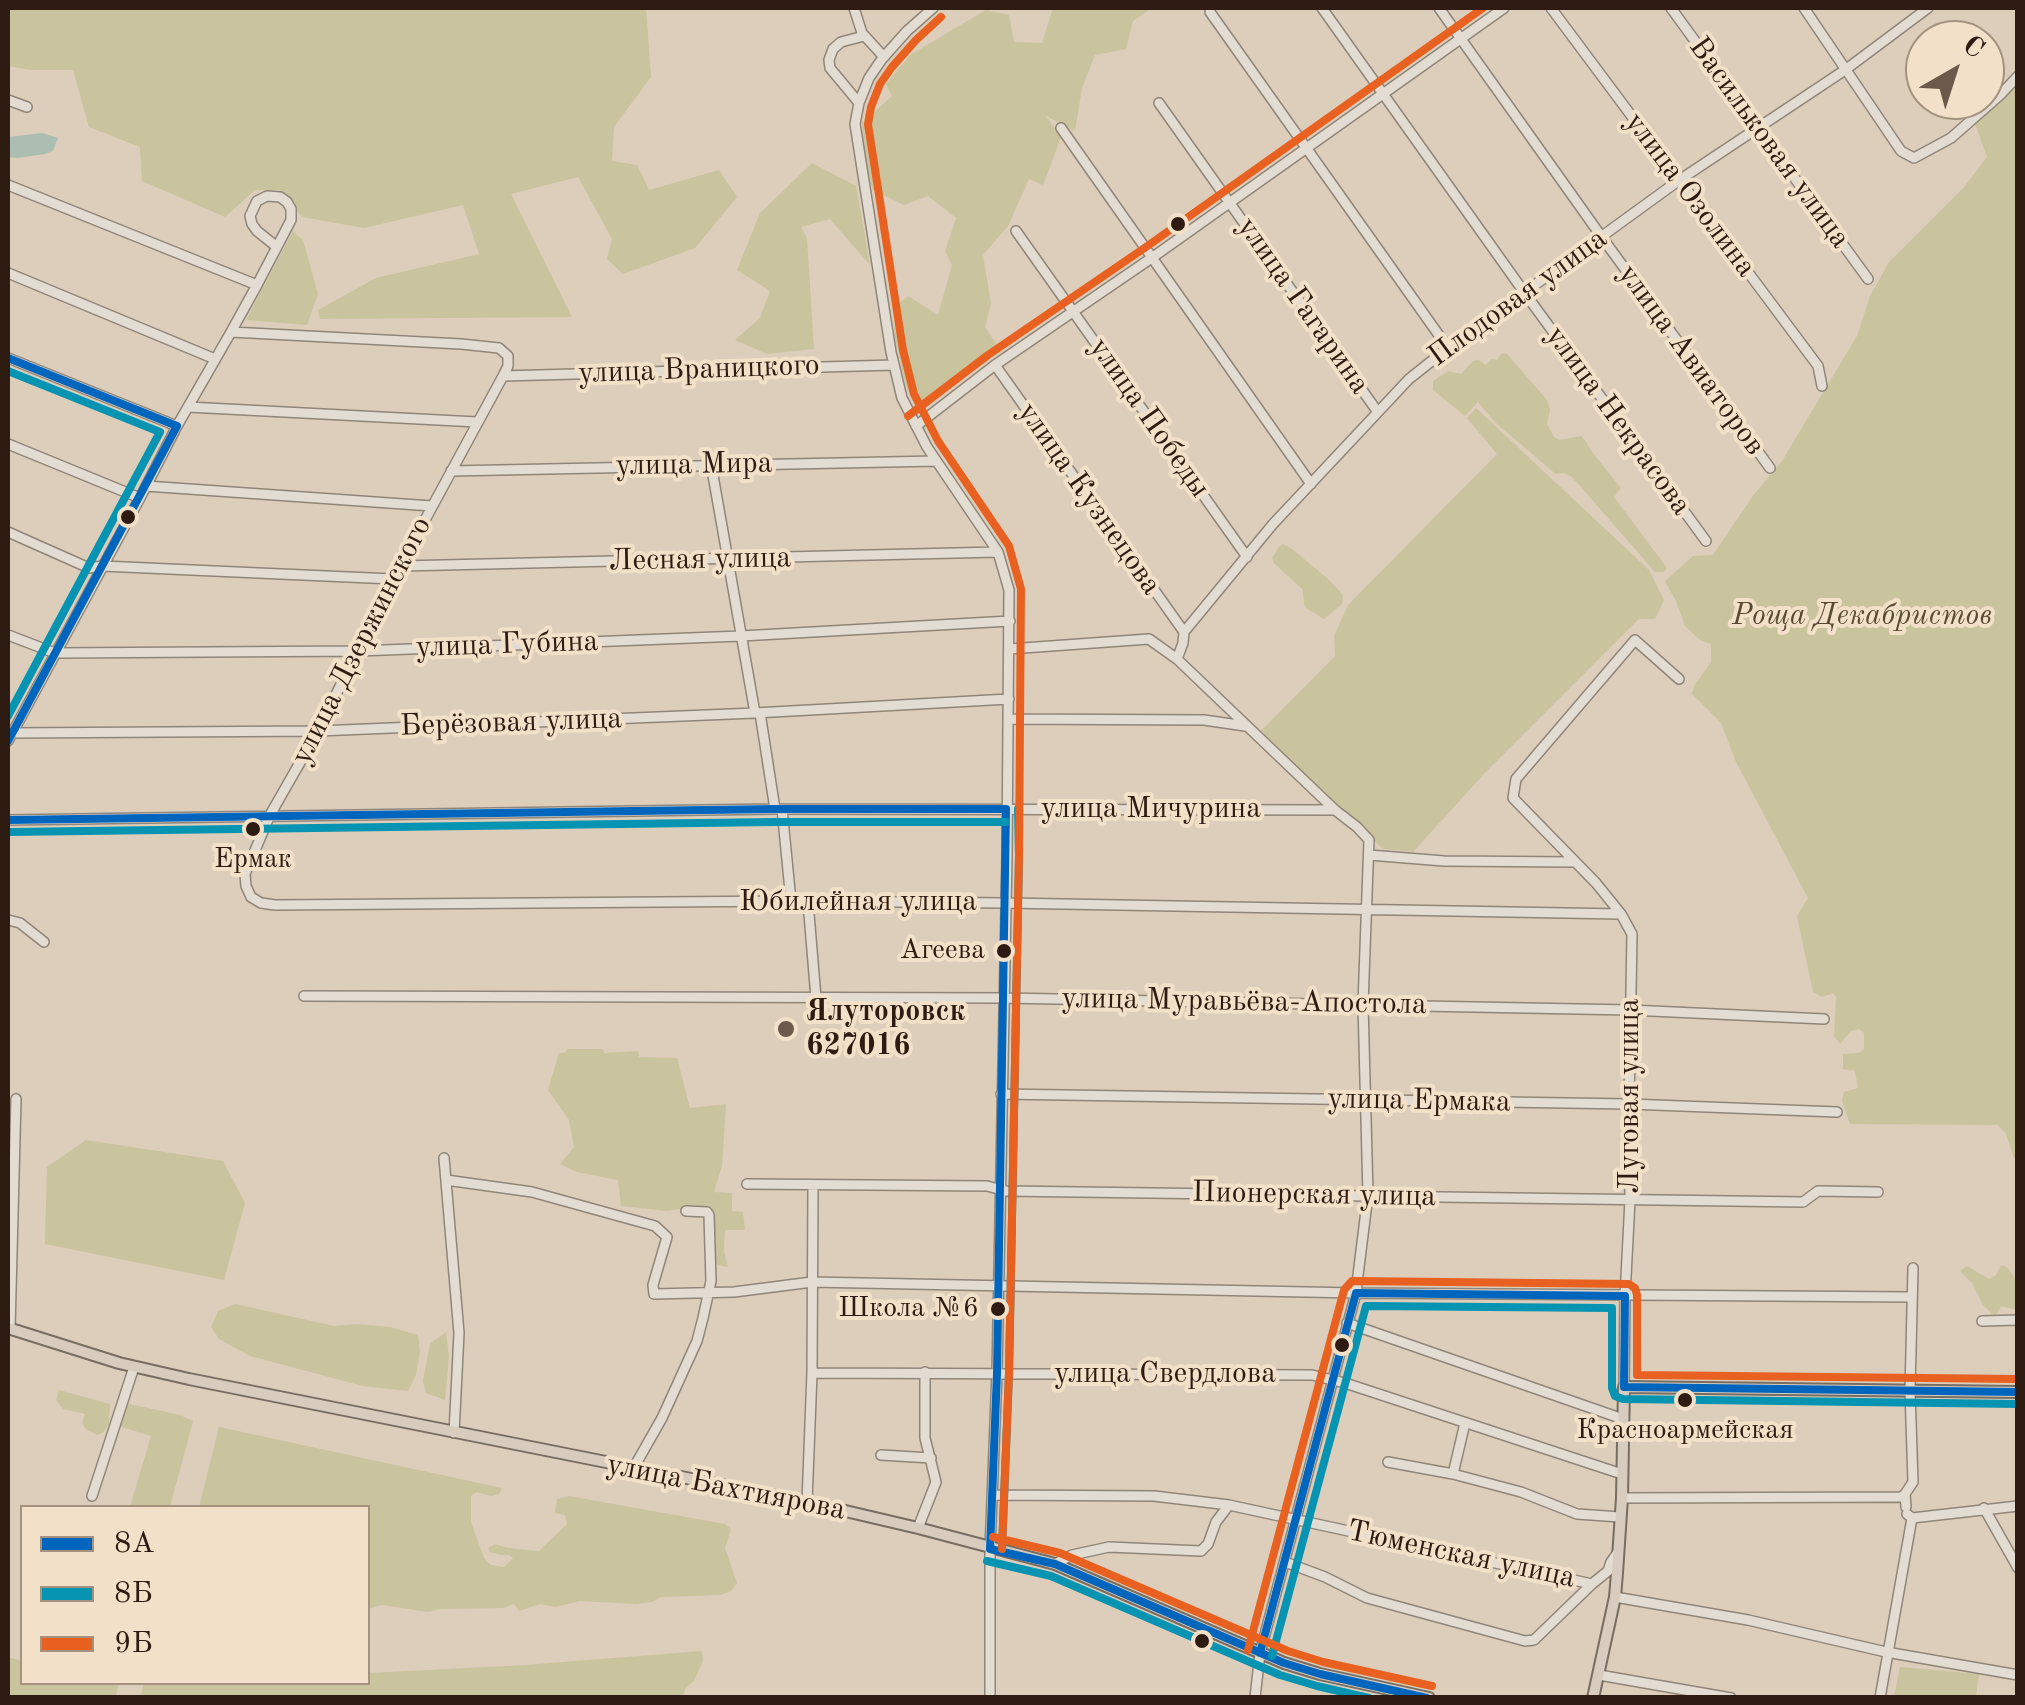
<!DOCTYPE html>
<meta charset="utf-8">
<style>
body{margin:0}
#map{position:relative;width:2025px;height:1705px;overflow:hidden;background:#dcceba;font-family:"Old Standard TT",serif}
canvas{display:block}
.frame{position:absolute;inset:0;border:10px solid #2e1b11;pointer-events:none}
.legend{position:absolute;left:20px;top:1505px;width:350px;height:180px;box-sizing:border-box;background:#f2e1c8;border:2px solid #a4927f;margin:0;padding:12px 18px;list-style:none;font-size:30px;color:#2e1b11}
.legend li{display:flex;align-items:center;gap:20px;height:50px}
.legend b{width:50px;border:2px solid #a4927f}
.north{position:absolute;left:1905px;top:20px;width:100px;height:100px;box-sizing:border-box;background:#f2e1c8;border:2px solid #a4927f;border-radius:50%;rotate:39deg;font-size:28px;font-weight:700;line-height:40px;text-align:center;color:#2e1b11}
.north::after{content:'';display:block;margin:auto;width:35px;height:45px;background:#6b5a4c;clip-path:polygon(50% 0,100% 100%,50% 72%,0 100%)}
</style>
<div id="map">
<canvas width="2025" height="1705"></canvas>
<div class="frame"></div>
<ul class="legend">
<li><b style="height:12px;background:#0065bd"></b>8А</li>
<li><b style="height:12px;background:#0794b2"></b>8Б</li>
<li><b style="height:12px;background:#e86121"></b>9Б</li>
</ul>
<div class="north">С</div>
</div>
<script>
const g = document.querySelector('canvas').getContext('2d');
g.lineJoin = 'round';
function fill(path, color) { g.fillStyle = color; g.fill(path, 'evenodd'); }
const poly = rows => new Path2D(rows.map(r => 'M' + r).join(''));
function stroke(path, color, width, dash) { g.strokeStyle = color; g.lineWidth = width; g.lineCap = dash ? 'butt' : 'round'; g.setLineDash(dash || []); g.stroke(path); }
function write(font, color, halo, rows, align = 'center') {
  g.font = font + ' "Old Standard TT",serif'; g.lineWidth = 8; g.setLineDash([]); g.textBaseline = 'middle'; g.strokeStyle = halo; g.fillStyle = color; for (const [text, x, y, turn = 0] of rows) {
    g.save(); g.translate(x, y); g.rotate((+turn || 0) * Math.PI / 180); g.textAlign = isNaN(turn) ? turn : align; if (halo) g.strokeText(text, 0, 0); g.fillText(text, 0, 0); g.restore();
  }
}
const green = poly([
 [8,8,646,8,651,77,614,127,612,161,637,165,649,190,719,170,737,197,695,248,623,274,607,259,612,239,578,177,511,194,572,317,320,319,318,310,376,278,479,254,463,205,364,228,302,217,280,190,255,190,225,217,142,181,140,147,89,127,73,70,31,70,8,66],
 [1053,8,1152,8,1133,21,1126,49,1095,55,1082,88,1075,131,1046,116,1061,137,1043,185,1029,179,1008,226,983,255,991,304,985,327,1001,351,917,411,905,383,894,333,895,307,908,296,938,315,952,265,945,251,956,218,928,196,904,205,873,190,864,158,862,123,892,96,886,84,910,55,986,10,1009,15,1014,42,1042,43],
 [2017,83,2017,1158,2014,1158,2006,1134,1998,1125,1850,1124,1842,1101,1844,1092,1858,1088,1855,1071,1843,1069,1843,1054,1859,1053,1864,1049,1864,1033,1859,1029,1851,1031,1840,1044,1834,1036,1836,997,1833,993,1822,997,1813,992,1797,916,1808,898,1736,762,1721,723,1692,694,1694,686,1711,662,1711,644,1700,640,1685,626,1676,601,1665,581,1693,556,1713,555,1752,497,1782,461,1857,336,1870,296,1889,262,1965,186,1987,157,1975,124],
 [812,163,856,186,870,265,830,219,801,227,807,238,814,349,767,354,735,340,760,318,770,291,737,270,760,213],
 [293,231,303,240,318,294,307,325,246,320],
 [1502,353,1507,354,1547,400,1550,410,1547,424,1554,437,1559,440,1582,436,1592,452,1621,488,1614,497,1667,568,1664,572,1655,572,1573,478,1565,473,1556,474,1552,471,1495,422,1478,402,1465,416,1433,390,1433,381,1448,371,1461,374,1473,361,1478,360,1486,365,1492,359,1497,360],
 [1476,408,1649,570,1664,600,1655,619,1639,619,1483,775,1413,852,1383,849,1261,731,1335,656,1334,636,1348,605,1497,454,1467,418],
 [1283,544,1292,549,1327,578,1343,595,1342,604,1324,619,1306,608,1304,604,1303,590,1274,563,1272,558,1279,547],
 [568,1049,603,1049,604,1053,638,1051,639,1057,677,1058,690,1108,726,1104,722,1166,714,1192,732,1193,732,1211,743,1212,745,1230,725,1230,724,1251,728,1267,713,1264,712,1209,697,1206,667,1211,621,1206,618,1180,577,1172,560,1164,574,1147,569,1120,548,1090,559,1053,565,1053],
 [86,1140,223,1161,245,1203,224,1280,45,1244,47,1167],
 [2001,1265,2007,1267,2017,1281,2016,1290,2017,1310,2001,1306,1995,1317,1983,1305,1972,1283,1960,1271,1967,1266,1989,1279,1996,1275],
 [235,1304,334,1326,357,1324,390,1327,418,1335,420,1351,416,1375,408,1391,363,1386,250,1356,219,1339,211,1327,218,1311],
 [446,1332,449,1356,445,1400,426,1393,423,1381,430,1344],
 [59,1390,110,1404,109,1423,104,1432,97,1435,86,1429,82,1423,85,1414,63,1409,56,1400],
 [125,1403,180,1415,193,1421,170,1507,130,1507,151,1436,119,1426],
 [219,1427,502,1488,499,1494,491,1496,477,1492,471,1496,471,1522,484,1558,491,1565,504,1567,513,1558,509,1555,501,1555,490,1552,488,1548,495,1544,508,1548,539,1551,567,1524,565,1515,555,1513,557,1499,569,1496,725,1524,731,1529,725,1548,737,1583,731,1591,720,1595,661,1597,652,1602,637,1604,580,1601,555,1607,540,1604,519,1611,514,1604,504,1608,440,1609,428,1612,382,1605,368,1609,368,1508,199,1507],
 [702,1651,703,1661,694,1681,685,1689,683,1697,141,1697,143,1685,156,1683,368,1682,368,1673,525,1665],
 [8,1657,22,1661,22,1682,107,1683,118,1685,116,1697,8,1697],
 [1900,1667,1979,1674,1976,1697,1894,1697]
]);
const water = poly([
 [42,133,58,138,53,151,45,154,17,158,8,157,8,137]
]);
const minor = poly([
 [854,8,862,33,884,57],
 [933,8,907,31,882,59,869,78,859,103,855,124,891,352,902,398,927,447,998,552,1009,590,1007,856,997,1373,990,1549,990,1698],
 [1322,8,1524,292,1706,541],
 [1439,8,1601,236,1770,468],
 [1551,8,1818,366,1822,386],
 [1671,8,1868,279],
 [1804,8,1901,151,1914,158,1951,138,2001,94,2018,76],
 [1210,12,1448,348],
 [8,100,27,107],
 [859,103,830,68,829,60,833,49,841,42,864,36],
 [1159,103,1377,411],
 [1061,128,1311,484],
 [8,185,257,285],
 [1016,231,1247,557],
 [8,273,215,359],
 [231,332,461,344,499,348,508,356,508,366,503,376,393,579,318,731,270,815,245,874,246,886,251,897,261,903,275,905,791,901,1006,903,1621,914],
 [8,358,177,426],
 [995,365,1184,632],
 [503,376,894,365],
 [188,407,477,422],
 [916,426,995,365,1153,257,1504,8],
 [8,444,140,498],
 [711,464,755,713],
 [451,471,936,461],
 [146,486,432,506],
 [8,532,89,568,102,566,393,579],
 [401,566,998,552],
 [8,635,55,653,359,651,741,636,1010,621],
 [1009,649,1149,639,1177,659,1335,810,1357,827,1369,840,1363,1004,1368,1195,1358,1275,1356,1293,1260,1653,1255,1698],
 [1177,659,1183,643,1184,632,1273,524,1409,379,1448,348,1678,181,1845,70,1928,8],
 [760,713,775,809],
 [1008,719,1204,720,1245,726],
 [12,733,318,731,755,713,1009,699],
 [8,741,140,498,177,426,231,332,257,285,291,220,291,209,287,202,280,197,267,196,257,201,250,216,252,224,257,231,277,247],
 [782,809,791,901],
 [8,820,775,809,1335,810],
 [1369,855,1444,861,1574,862],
 [808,902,816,998],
 [8,920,20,923,44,942],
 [304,996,1004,998,1630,1010,1824,1019],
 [1001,1094,1629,1104,1837,1112],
 [444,1158,459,1333,454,1433],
 [446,1180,532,1192,655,1226,667,1237,653,1285,654,1294,734,1292,812,1282,1356,1293,1911,1297],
 [747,1184,987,1186,1006,1191,1803,1202,1818,1191,1878,1192],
 [1982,1321,2018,1320],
 [1347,1323,1623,1419],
 [10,1329,16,1099],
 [812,1373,1312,1375,1345,1383,1622,1474],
 [1624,1387,1625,1296,1630,1200,1629,1104,1632,934,1621,914,1596,883,1513,798,1516,779,1635,640,1679,679],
 [881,1455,931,1458],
 [1388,1462,1453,1474,1521,1492,1577,1514,1620,1517],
 [633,1469,662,1418,697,1341,703,1318,711,1281,709,1215,707,1212,686,1211],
 [1453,1474,1465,1423],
 [993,1495,1154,1496,1229,1505],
 [92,1496,134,1367],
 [1622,1498,1901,1497,1905,1494],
 [807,1502,812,1373,813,1186],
 [1906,1507,1905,1494,1913,1482,1910,1391,1913,1268],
 [1984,1508,2018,1568],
 [1912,1518,2018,1506],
 [918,1528,936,1482,925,1438,925,1372],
 [1285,1562,1325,1577,1367,1598,1525,1641,1534,1640,1592,1584],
 [1055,1564,1072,1555,1109,1547,1201,1551,1208,1544,1216,1522,1229,1505,1592,1584,1608,1571,1611,1562,1618,1552],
 [1615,1597,1748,1620,1886,1652,2018,1675],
 [1599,1675,1731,1698],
 [1880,1698,1912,1518,1907,1514]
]);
const major = poly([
 [8,1328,119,1363,189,1379,807,1502,918,1528,1055,1564,1284,1663,1320,1674,1429,1698],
 [1593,1698,1615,1597,1617,1573,1622,1498,1624,1387,2018,1392]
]);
const bus1 = poly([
 [8,358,177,426,8,741],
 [8,820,775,809,1006,809],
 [990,1549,997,1373,1006,809],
 [990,1549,1055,1564,1284,1663,1320,1674,1427,1698],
 [1260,1653,1356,1293,1625,1296,1624,1387,2018,1392]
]);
const bus2 = poly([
 [8,371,160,432,8,716],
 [8,832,775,822,1006,822],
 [1002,1549,1009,1373,1019,856,1018,809],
 [987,1561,1051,1576,1280,1675,1317,1686,1369,1698],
 [1272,1656,1366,1306,1612,1308,1612,1388,1615,1396,1623,1399,2018,1404]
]);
const bus3 = poly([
 [941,17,916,40,892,67,880,84,871,107,868,124,903,350,914,394,938,441,1009,546,1021,589,1019,856,1009,1373,1002,1549],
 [908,416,988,355,1146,247,1483,8],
 [993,1537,1060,1553,1288,1651,1323,1662,1432,1686],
 [1248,1650,1344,1290,1352,1281,1629,1284,1635,1288,1637,1295,1637,1375,2018,1379]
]);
const markers = [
 [1178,224,9,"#2e1b11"],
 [128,517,9,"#2e1b11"],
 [253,829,9,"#2e1b11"],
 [1004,951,9,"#2e1b11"],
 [786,1029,10,"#6b5a4c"],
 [998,1309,9,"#2e1b11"],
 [1342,1345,9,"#2e1b11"],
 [1685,1400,9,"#2e1b11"],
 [1202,1641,9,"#2e1b11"]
];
const busNames = [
 ["Ермак",253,860],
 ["Агеева",985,951,"right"],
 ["Школа №6",979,1309,"right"],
 ["Красноармейская",1685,1431]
];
const streetNames = [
 ["Васильковая улица",1769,143,54],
 ["улица Озолина",1690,195,53],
 ["Плодовая улица",1518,298,-36],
 ["улица Гагарина",1303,306,55],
 ["улица Авиаторов",1691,360,54],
 ["улица Враницкого",699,370,-2],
 ["улица Победы",1149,418,55],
 ["улица Некрасова",1618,421,54],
 ["улица Мира",694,465,-1],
 ["улица Кузнецова",1089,499,55],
 ["Лесная улица",700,560,-1],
 ["улица Дзержинского",362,641,-63],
 ["улица Губина",507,645,-2],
 ["Берёзовая улица",511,723,-2],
 ["улица Мичурина",1151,809],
 ["Юбилейная улица",858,902],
 ["улица Муравьёва-Апостола",1244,1002,1],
 ["Луговая улица",1630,1096,-90],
 ["улица Ермака",1419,1101,1],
 ["Пионерская улица",1314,1195,1],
 ["улица Свердлова",1165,1374],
 ["улица Бахтиярова",726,1488,11],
 ["Тюменская улица",1461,1555,12]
];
const parkNames = [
 ["Роща Декабристов",1862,616]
];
const poiNames = [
 ["Ялуторовск",806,1012],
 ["627016",806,1046]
];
fill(green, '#c9c39e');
fill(water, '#acbeb1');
stroke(minor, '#908579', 12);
stroke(major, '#776d62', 14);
stroke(minor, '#e3dcd2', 9);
stroke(major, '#d7ccbd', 10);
stroke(bus1, '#0065bd', 8);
stroke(bus2, '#0794b2', 8);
stroke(bus3, '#e86121', 8);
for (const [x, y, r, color] of markers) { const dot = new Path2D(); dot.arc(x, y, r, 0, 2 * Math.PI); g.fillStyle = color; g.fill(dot); stroke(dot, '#f2e1c8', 4); }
write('28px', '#2e1b11', '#f2e1c8', busNames);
write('30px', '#2e1b11', '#f2e1c8', streetNames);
write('italic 30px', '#584b34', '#f2e1c8', parkNames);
write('bold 30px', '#2e1b11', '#f2e1c8', poiNames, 'left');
</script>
